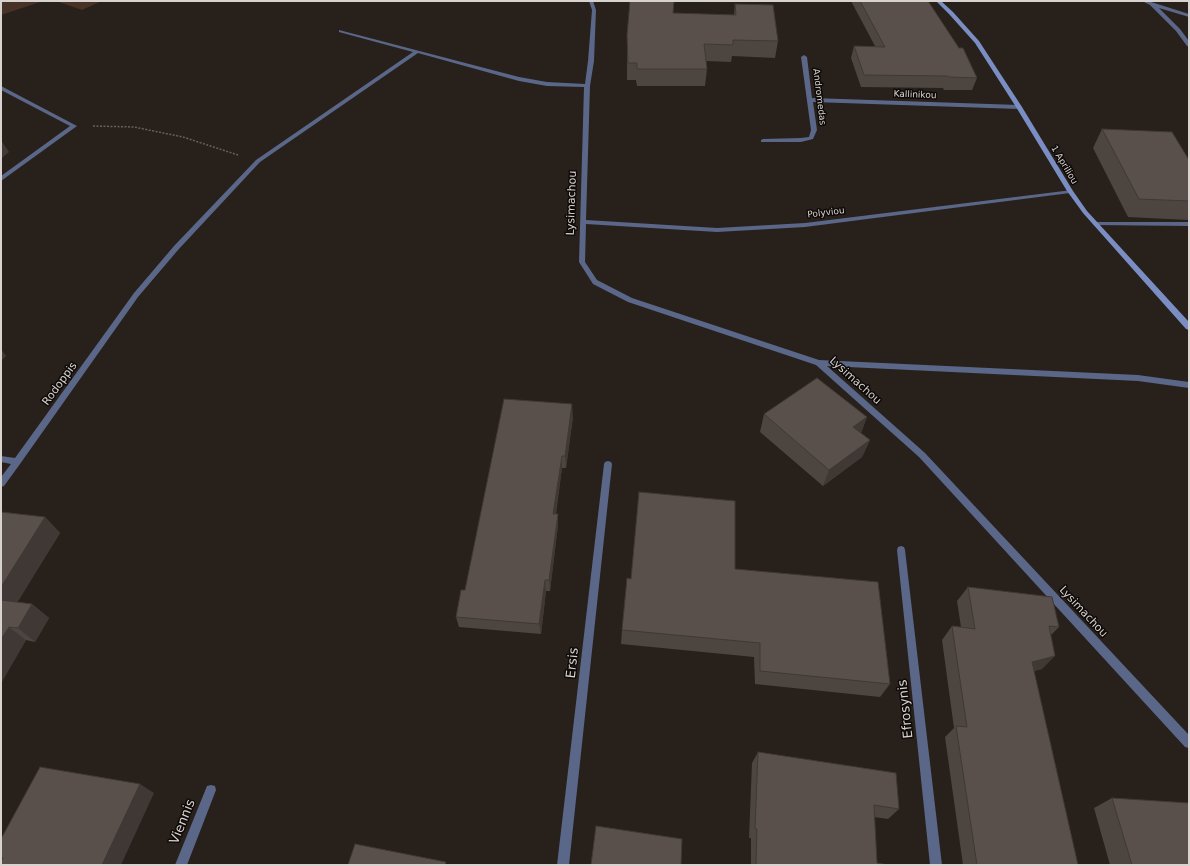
<!DOCTYPE html>
<style>
body{margin:0}
#map{position:relative;width:1190px;height:866px;overflow:hidden;background:#28201b;font-family:"DejaVu Sans",sans-serif}
canvas{display:block}
.frame{position:absolute;inset:0;border:2px solid #d8d3cf;pointer-events:none}
</style>
<div id="map">
<canvas width="1190" height="866"></canvas>
<div class="frame"></div>
</div>
<script>
const g = document.querySelector('canvas').getContext('2d');
g.lineJoin = 'round';
function fill(path, color) { g.fillStyle = color; g.fill(path, 'evenodd'); }
const poly = rows => new Path2D(rows.map(r => 'M' + r).join(''));
function stroke(path, color, width, dash) { g.strokeStyle = color; g.lineWidth = width; g.lineCap = dash ? 'butt' : 'round'; g.setLineDash(dash || []); g.stroke(path); }
function write(font, color, halo, rows, align = 'center') {
  g.font = font + ' "DejaVu Sans",sans-serif'; g.lineWidth = 3; g.setLineDash([]); g.textBaseline = 'middle'; g.strokeStyle = halo; g.fillStyle = color; for (const [text, x, y, turn = 0] of rows) {
    g.save(); g.translate(x, y); g.rotate((+turn || 0) * Math.PI / 180); g.textAlign = isNaN(turn) ? turn : align; if (halo) g.strokeText(text, 0, 0); g.fillText(text, 0, 0); g.restore();
  }
}
const green = poly([
 [1,1,43,1,1,15],
 [56,1,102,1,82,10]
]);
const path = poly([
 [93,126,134,127,183,137,238,155]
]);
const minor = poly([
 [589,1,593,1,596,10,594,61,590,86,586,220,717,228,805,223,1072,190,1072,192,1070,193,805,227,717,232,586,224,585,262,597,280,632,298,819,360,1138,375,1189,382,1189,388,1138,381,827,366,925,453,1189,735,1189,748,1185,747,919,457,816,365,628,302,593,284,579,262,584,87,547,86,519,81,418,53,260,162,178,250,138,297,20,464,4,486,1,487,1,477,11,464,1,462,1,456,15,458,134,293,174,246,256,160,413,52,339,32,339,30,519,77,547,82,585,84,588,61,592,10,589,1],
 [1142,1,1148,1,1189,14,1189,17,1159,8,1180,29,1189,41,1189,47,1187,46,1176,31,1150,5,1142,1],
 [804,55,807,57,812,98,1019,105,1022,107,1019,109,813,102,817,130,813,139,801,142,761,142,761,140,763,139,801,138,809,137,811,130,801,57,804,55],
 [1,86,77,126,1,181,1,176,70,126,1,90,1,86],
 [1096,222,1189,222,1189,226,1094,225,1093,224,1096,222],
 [608,461,611,462,612,464,569,865,557,865,604,464,605,462,608,461],
 [901,546,904,547,905,550,942,865,930,865,897,550,898,547,901,546],
 [211,785,215,786,216,790,187,865,175,865,207,786,211,785]
]);
const secondary = poly([
 [936,1,941,1,953,12,979,41,1022,107,1073,191,1087,211,1189,322,1189,330,1186,329,1083,213,1067,191,1016,107,975,43,949,14,936,1]
]);
const wall = poly([
 [851,1,928,1,977,78,972,90,944,90,943,88,861,87,851,58,854,46,875,46],
 [735,4,778,41,775,58,732,56,731,62,706,61,707,69,705,86,637,86,636,80,627,80,627,35,673,13,734,15],
 [1102,129,1189,160,1189,220,1128,217,1093,148],
 [764,414,867,417,861,433,870,440,862,457,823,486,760,432],
 [573,417,566,468,562,468,556,514,558,514,558,525,550,591,546,591,541,634,459,627,456,617,465,590],
 [1,512,45,517,60,533,17,602,32,604,49,618,35,642,26,640,1,683],
 [735,569,890,684,880,697,755,684,754,657,621,644,622,630,631,579],
 [968,587,1059,627,1051,635,1042,669,1034,671,1078,865,963,865,945,737,954,728,942,640,952,626,961,627,957,601],
 [758,752,899,809,888,819,874,817,877,863,888,865,751,865,751,838,749,838,752,763],
 [1112,798,1189,865,1110,865,1094,808]
]);
const shadedWall = poly([
 [1,140,9,152,1,159],
 [1,349,6,356,1,361],
 [572,404,573,417,566,468,565,456],
 [867,417,860,435,853,427],
 [870,440,862,457,823,486,829,470],
 [562,456,562,468,554,525,553,514],
 [558,514,558,525,550,591,549,580],
 [45,517,60,533,11,613,1,606,1,587],
 [545,580,546,591,541,634,539,624],
 [32,604,49,618,35,642,18,628],
 [9,627,26,640,1,683,1,639],
 [1055,656,1042,669,1019,674,1032,662],
 [140,784,154,793,121,865,102,865]
]);
const building = poly([
 [630,1,674,1,673,13,736,15,735,4,773,5,778,41,733,40,733,45,704,44,707,69,637,69,637,63,628,63,627,35,630,1],
 [860,1,928,1,959,48,963,48,977,78,949,77,948,76,864,75,854,46,885,47,860,1],
 [1102,129,1172,132,1189,160,1189,201,1139,199,1102,129],
 [817,378,867,417,853,427,870,440,829,470,764,414,817,378],
 [504,399,572,404,565,456,562,456,553,514,558,514,549,580,545,580,539,624,456,617,461,590,465,590,504,399],
 [639,492,735,501,735,569,878,582,890,684,760,671,760,643,622,630,627,578,631,579,639,492],
 [1,512,45,517,1,587,1,512],
 [968,587,1052,597,1059,627,1049,626,1055,656,1032,662,1078,865,977,865,956,726,967,727,952,626,975,629,968,587],
 [1,600,32,604,18,628,9,627,1,639,1,600],
 [758,752,896,773,899,809,874,805,877,863,888,865,756,865,757,829,755,828,758,752],
 [40,767,140,784,102,865,1,865,1,861,3,858,1,857,1,839,40,767],
 [1112,798,1189,803,1189,865,1132,865,1112,798],
 [596,826,682,839,681,865,591,865,596,826],
 [355,844,446,862,445,865,348,865,355,844]
]);
const farStreetnames = [
 ["Kallinikou",915,95,2],
 ["Andromedas",819,97,83],
 ["1 Apriliou",1064,165,59],
 ["Polyviou",826,213,-7]
];
const streetNames = [
 ["Lysimachou",572,203,-88],
 ["Lysimachou",855,381,42],
 ["Rodoppis",60,384,-54],
 ["Lysimachou",1083,612,47]
];
const nearStreetnames = [
 ["Ersis",573,663,-84],
 ["Efrosynis",906,709,-96],
 ["Viennis",183,822,-68]
];
fill(green, '#483225');
stroke(path, '#67605b', 1.5, [2, 1.5]);
fill(minor, '#5a6788');
fill(secondary, '#7a8ec3');
fill(wall, '#4d4540');
fill(shadedWall, '#3f3834');
fill(building, '#5a504b');
stroke(building, '#3f3834', 1);
write('9px', '#d8d3cf', '#0e0a08', farStreetnames);
write('11px', '#d8d3cf', '#0e0a08', streetNames);
write('13px', '#d8d3cf', '#0e0a08', nearStreetnames);
</script>
